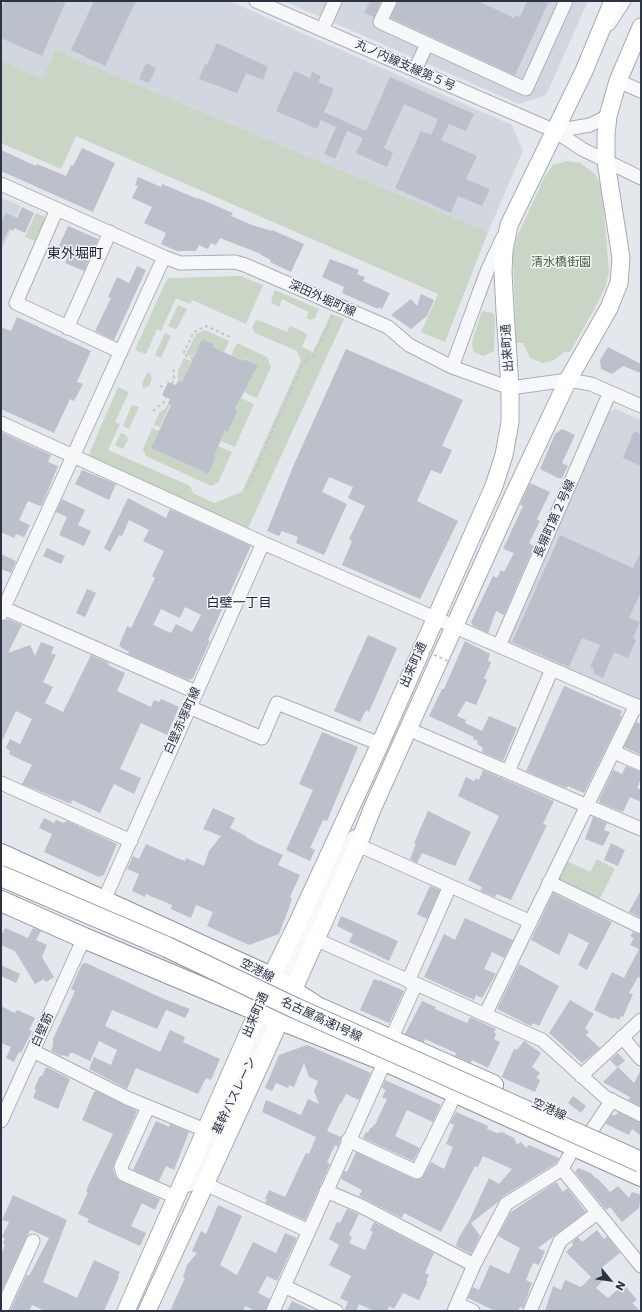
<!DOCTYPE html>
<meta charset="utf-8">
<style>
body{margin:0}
#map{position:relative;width:642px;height:1312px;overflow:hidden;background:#e4e7ec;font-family:Poppins,sans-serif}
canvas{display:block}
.frame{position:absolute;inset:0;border:2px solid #2b3445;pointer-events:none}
.north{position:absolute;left:590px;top:1260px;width:40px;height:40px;-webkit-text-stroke:3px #f4f6f9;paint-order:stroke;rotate:119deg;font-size:11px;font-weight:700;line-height:16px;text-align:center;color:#2b3445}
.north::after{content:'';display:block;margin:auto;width:14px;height:18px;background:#2b3445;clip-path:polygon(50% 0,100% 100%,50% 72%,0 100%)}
</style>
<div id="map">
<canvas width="642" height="1312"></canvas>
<div class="frame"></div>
<div class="north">N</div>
</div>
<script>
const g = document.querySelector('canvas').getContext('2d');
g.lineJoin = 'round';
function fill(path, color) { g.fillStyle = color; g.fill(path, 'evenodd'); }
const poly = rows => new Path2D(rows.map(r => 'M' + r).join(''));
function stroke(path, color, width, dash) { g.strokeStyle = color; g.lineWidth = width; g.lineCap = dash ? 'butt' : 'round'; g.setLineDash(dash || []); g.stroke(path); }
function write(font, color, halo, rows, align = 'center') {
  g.font = font + ' Poppins,"Noto Sans JP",sans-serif'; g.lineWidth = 3; g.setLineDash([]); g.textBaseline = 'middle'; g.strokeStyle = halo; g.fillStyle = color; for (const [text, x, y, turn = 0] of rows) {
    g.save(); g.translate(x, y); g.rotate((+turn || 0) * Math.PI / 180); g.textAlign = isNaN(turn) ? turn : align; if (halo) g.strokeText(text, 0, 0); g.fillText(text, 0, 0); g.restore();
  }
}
const built = poly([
 [1,1,229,1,512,125,523,151,488,232,55,50,42,79,1,60],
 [284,1,588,1,546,95,519,104],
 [1,197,21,206,1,251],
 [615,409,641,420,641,704,509,645,508,639,607,414]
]);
const green = poly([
 [55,50,488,232,445,342,421,332,438,294,76,136,61,169,1,143,1,60,42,79],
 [567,161,580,163,587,168,595,174,602,188,609,272,605,288,596,306,570,352,564,352,554,360,543,363,530,358,523,343,516,343,513,255,516,239,544,178,553,165],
 [36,213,45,217,46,222,37,242,25,237],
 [241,276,263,285,246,324,192,300,190,304,176,298,161,331,157,329,146,354,135,350,165,283,169,278],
 [275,290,319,309,315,318,311,320,306,318,309,312,282,299,279,307,273,304,271,299],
 [178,305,187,309,178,327,175,329,168,326],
 [483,311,493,313,495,319,494,351,483,356,473,351,472,342,481,313],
 [331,314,344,319,248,528,91,459,89,454,118,387,129,392,115,422,120,424,108,450,190,486,193,493,214,503,242,492,301,361,297,351,255,333,252,328,255,321,258,320,287,332,290,326,306,333,307,335,302,347,313,352],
 [205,330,229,341,224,352,213,347,214,344,202,339,193,357,186,354,196,334],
 [165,333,171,336,161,358,155,355],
 [237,343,267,357,271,367,257,398,244,392,258,365,245,358,243,361,231,355],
 [184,358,191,361,182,382,178,381,178,371],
 [147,373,150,373,152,378,149,386,143,388,142,383],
 [241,398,254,404,235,447,221,441,225,431,228,432,238,410,236,409],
 [168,404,170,405,160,427,154,425,159,413,165,409],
 [132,405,139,407,129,429,123,426],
 [152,428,159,431,151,448,208,474,216,457,214,456,218,446,232,452,218,483,211,486,146,456,143,449],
 [121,433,126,435,128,440,123,449,115,445],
 [597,859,615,869,599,900,558,879,567,861,590,872]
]);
const building = poly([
 [5,1,66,1,42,56,1,38,1,11],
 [94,1,136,1,105,66,71,50],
 [370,1,381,1,374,17,364,13],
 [398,1,478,1,514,18,516,15,520,17,527,1,549,1,515,75,391,18],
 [217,43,268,67,263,80,246,73,237,93,199,79,205,64,207,65],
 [146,63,156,68,149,83,139,79],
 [294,71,310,78,312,72,321,76,318,82,334,89,324,112,366,131,390,77,474,114,466,131,449,124,441,140,477,156,466,179,490,189,482,206,458,196,451,213,395,188,421,131,431,135,438,119,404,104,384,148,393,153,387,167,356,153,363,138,347,131,335,159,324,154,336,127,321,120,317,129,276,111],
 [82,148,115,163,93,212,1,171,1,150,36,166,37,164,66,176,71,165,73,166],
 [138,177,161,187,162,184,198,199,198,198,233,213,231,216,252,225,272,231,272,230,304,244,291,272,270,262,271,260,261,255,261,254,220,238,216,245,211,243,208,249,199,245,196,251,177,251,161,244,166,233,144,223,152,207,132,198,138,186,135,185],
 [22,207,34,213,25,233,14,228,13,231,9,229,1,245,1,223,6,213,17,218],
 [68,226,98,239,84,271,65,263,68,256,57,250],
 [330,259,359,270,357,274,365,277,363,281,390,293,382,309,379,307,378,309,342,293,344,287,322,277],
 [137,266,146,270,114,340,95,331,111,298,108,297,117,277,129,283],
 [421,294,434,300,427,316,411,329,391,315,411,299,417,306],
 [17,317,91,351,77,382,83,384,74,401,70,399,54,433,1,409,1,327,11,331],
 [202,339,214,344,213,347,243,361,245,359,258,365,235,409,238,410,228,432,225,431,214,456,216,457,208,474,151,448,171,405,168,404,170,399,162,395,168,382,176,385,178,381,182,382],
 [608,347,641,364,641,373,623,366,612,374,601,369,600,360],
 [346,349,463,400,442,446,452,450,441,474,431,470,417,501,458,521,420,599,342,565,352,541,349,539,365,506,348,498,353,487,329,477,322,492,347,504,324,555,296,543,298,537,282,531,279,536,267,531,295,462],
 [562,429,575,435,562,463,568,466,562,478,558,478,540,469,555,434],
 [634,431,641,434,641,466,623,458],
 [1,432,51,455,48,462,58,466,42,505,40,506,28,501,19,520,30,525,24,537,16,534,14,538,1,532],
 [82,470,116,484,109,500,75,484],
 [530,483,550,492,537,519,540,521,529,543,534,546,504,615,496,611,488,633,473,626,471,622,493,576,497,578,501,570,504,572,514,553,503,549,523,506,520,505],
 [128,498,166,518,170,509,251,546,208,640,210,641,193,678,189,680,128,654,129,652,119,646,127,626,131,628,155,578,152,576,164,551,143,541,149,530,129,520,122,536,119,535,110,552,104,548],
 [185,607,201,615,192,632,176,624,171,633,153,625,161,609,180,618],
 [62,499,85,510,78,525,91,531,84,546,59,535,67,517,56,512],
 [560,535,633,568,641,551,641,592,629,618,640,622,633,638,636,640,628,658,614,652,603,678,593,673,594,669,590,667,600,645,582,638,569,667,512,642],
 [47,548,65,556,61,564,43,556],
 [1,554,16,561,11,573,1,569],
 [87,589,96,593,85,617,76,613],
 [8,619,22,625,8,653,30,645,35,656,41,642,54,647,51,653,56,655,43,682,53,687,45,703,63,712,91,655,109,663,108,665,125,673,117,691,151,707,154,700,159,702,161,699,179,707,167,735,141,723,120,769,141,778,134,794,114,784,100,813,72,800,71,804,22,784,32,765,9,754,10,751,6,748,10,739,20,744,32,719,16,711,1,743,1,622],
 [368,635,397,648,369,712,366,710,360,722,334,711],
 [465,641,490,654,488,660,491,663,484,678,487,680,476,705,466,701,457,716,466,720,465,723,482,731,489,716,517,728,503,761,482,752,483,748,477,744,478,741,473,739,474,737,429,716,442,689,444,689],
 [564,686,622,711,620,716,622,716,584,793,568,786,567,788,561,786,526,771],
 [636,722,641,724,641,755,624,747],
 [322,732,358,747,327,821,323,820,310,848,315,850,310,861,286,850,313,790,299,784],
 [626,766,641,772,641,779,637,788,641,790,641,802,630,797,623,812,600,803,599,800,613,770,622,774],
 [483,770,554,801,543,824,547,825,511,900,497,894,495,897,480,891,482,887,468,880,499,816,458,796,466,777,474,781,476,778,479,780],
 [213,808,235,818,230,828,246,836,246,837,256,843,283,855,278,865,300,875,290,897,292,898,290,905,279,934,249,945,207,926,213,912,196,905,191,918,171,909,172,905,146,894,145,897,132,891,139,874,127,869,133,856,139,859,146,844,177,858,185,861,186,858,204,866,209,851,221,836,203,829],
 [428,811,471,832,455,866,422,853,417,863,410,859,416,844,414,843],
 [593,817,607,823,604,830,610,832,603,846,585,839],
 [44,818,54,823,56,820,63,823,67,821,117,844,104,875,99,877,44,852,52,834,39,828],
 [611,843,625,850,618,866,604,860],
 [430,886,440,890,427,919,417,914],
 [641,890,641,918,629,912],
 [553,893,612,922,587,970,578,965,589,943,569,933,559,955,531,940],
 [341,916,398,941,389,961,349,942,353,934,337,926],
 [465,918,513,940,504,958,492,952,484,969,496,974,482,998,476,995,474,1000,424,977,444,934,455,940],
 [5,928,28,938,33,928,41,931,36,940,47,945,42,957,54,977,46,982,44,979,35,984,15,951,1,945,1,936],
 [633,932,641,935,641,979,638,977,629,993,633,994,623,1017,621,1016,619,1020,614,1017,613,1019,594,1010,612,972,624,978,639,949,630,945,634,938,630,936],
 [86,963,164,999,190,1009,185,1018,166,1010,157,1029,112,1010,105,1026,160,1052,170,1030,185,1037,183,1042,220,1059,211,1080,206,1078,198,1094,136,1068,127,1089,89,1069,94,1057,111,1065,117,1050,99,1041,90,1061,73,1053,70,1053,68,1057,63,1055,62,1056,51,1051,53,1045,53,1039,75,991,71,989,82,964],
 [519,964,559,986,539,1026,533,1023,531,1026,497,1009],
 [1,965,20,974,16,983,1,976],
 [374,979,379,981,379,980,404,991,389,1023,360,1010],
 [570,1000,594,1014,585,1028,589,1032,586,1035,600,1048,582,1063,549,1033],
 [422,1001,436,1007,435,1009,467,1023,470,1017,496,1029,494,1032,496,1034,494,1039,500,1042,488,1068,472,1060,471,1063,455,1056,456,1053,425,1039,424,1042,405,1034],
 [1,1006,15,1013,17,1010,35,1018,29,1030,32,1031,21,1053,19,1052,14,1062,6,1058,11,1047,1,1043],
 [524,1041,541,1053,532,1067,540,1073,536,1078,540,1080,535,1092,503,1078,502,1076,514,1049,517,1050],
 [307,1045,371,1073,359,1100,346,1094,341,1104,340,1103,327,1131,341,1137,340,1141,338,1147,335,1145,327,1162,330,1164,305,1220,265,1203,267,1199,265,1199,269,1190,285,1197,306,1153,309,1154,316,1137,262,1112,266,1100,301,1115,308,1099,319,1104,314,1091,318,1081,309,1077,304,1063,294,1087,289,1085,288,1088,276,1083,272,1091,265,1088,279,1055],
 [618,1053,625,1061,617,1067,610,1060],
 [46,1067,70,1079,58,1109,33,1098,36,1090,34,1089,40,1076,42,1076],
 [618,1067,634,1083,641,1070,641,1106,628,1100,630,1097,603,1082],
 [385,1080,441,1105,433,1122,407,1110,395,1136,420,1148,413,1161,363,1138,366,1132,368,1133,370,1128,372,1128,374,1124,375,1125,387,1099,382,1097,386,1090,382,1088],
 [94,1092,96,1091,137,1111,114,1164,113,1169,115,1176,120,1181,160,1199,155,1210,142,1203,131,1226,146,1233,140,1246,87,1222,89,1219,78,1214,88,1192,86,1191,88,1186,113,1134,82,1120],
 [573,1096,586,1106,581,1113,568,1103],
 [456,1112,488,1126,487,1129,497,1133,502,1132,514,1138,517,1145,521,1142,526,1148,529,1145,559,1158,556,1163,502,1197,498,1202,471,1223,480,1236,471,1254,456,1246,459,1237,469,1221,489,1178,499,1184,512,1169,483,1156,478,1167,475,1166,441,1232,404,1213,402,1218,359,1196,362,1190,341,1179,344,1171,347,1172,356,1152,414,1179,422,1178,431,1162,444,1169,453,1147,446,1144,454,1125,450,1123],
 [618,1112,641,1123,641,1136,632,1129,629,1135,606,1124,611,1115,616,1115],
 [156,1121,169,1127,170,1124,189,1132,174,1170,166,1166,159,1181,133,1170],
 [578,1168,591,1173,596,1179,597,1178,610,1192,618,1186,629,1198,632,1192,641,1195,639,1208,622,1222,610,1207,606,1210,575,1172],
 [556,1182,563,1192,567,1188,586,1212,538,1248,545,1251,539,1265,533,1263,526,1280,532,1283,523,1308,520,1307,518,1311,495,1311,468,1298,473,1287,479,1290,490,1265,509,1274,520,1248,498,1236,511,1212],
 [13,1195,67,1220,43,1282,77,1298,94,1260,120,1272,118,1276,119,1277,104,1311,45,1311,32,1305,29,1311,10,1311,27,1274,29,1276,49,1238,31,1230,29,1232,1,1292,1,1255,5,1245,3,1243,5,1238,2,1237,9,1222,2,1220],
 [218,1205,242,1216,220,1265,237,1275,253,1242,276,1253,285,1233,297,1238,277,1281,267,1276,258,1293,270,1299,265,1311,255,1311,245,1306,243,1311,170,1311,185,1278,183,1277,187,1265,197,1253,192,1251,201,1231,206,1234],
 [347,1209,359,1214,349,1235,352,1237,349,1243,365,1250,373,1232,370,1230,374,1222,434,1253,425,1273,429,1275,426,1281,428,1281,419,1300,403,1293,394,1309,389,1306,387,1311,374,1311,359,1304,356,1311,344,1311,348,1302,340,1298,351,1276,329,1265,339,1245,329,1239,337,1222,340,1223],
 [597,1230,604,1239,607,1236,620,1253,600,1269,607,1276,596,1288,608,1298,624,1284,637,1300,632,1303,640,1311,545,1311,553,1286,561,1290,565,1280,581,1287,591,1277,566,1252,573,1245,572,1242,578,1237,582,1242],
 [292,1301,313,1311,287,1311]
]);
const path = poly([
 [193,359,183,354,194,332,206,326,230,337],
 [172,384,174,378,173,366],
 [160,386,165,388],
 [153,411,163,403,166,397],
 [247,488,301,368,306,358,313,357,333,314]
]);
const minor = poly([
 [256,1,555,131,582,149,641,178],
 [390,1,380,22,526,89,566,1],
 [609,24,624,1],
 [322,30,335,1],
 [415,70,427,44],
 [618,81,641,91],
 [555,131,590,125,608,116],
 [1,184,164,257,180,263,235,262,245,265,388,327,409,345,452,367,510,388,568,380,591,384,641,406],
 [57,209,16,303,121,352],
 [488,269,503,237],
 [67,328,110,232],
 [452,367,479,293],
 [1,423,263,543,641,708],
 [1,607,196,692],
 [1,614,164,257],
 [499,646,610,392],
 [189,707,262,738,277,703,380,744],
 [408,729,641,829],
 [614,752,641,764],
 [508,772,552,669],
 [1,783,131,841],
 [358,845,529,921],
 [549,882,641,927],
 [104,900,263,543],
 [315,939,542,1040,605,1097,641,1115],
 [408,981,450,886],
 [282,991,292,958,323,890,354,837],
 [485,1015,636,705],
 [622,1037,641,1059],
 [391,1039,416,984],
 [33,1051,127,1098,205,1130],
 [581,1076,641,1020],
 [148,1107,121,1167,123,1174,176,1197],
 [1,1121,84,938],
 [592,1130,612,1100],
 [348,1140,417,1172,456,1093],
 [562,1169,574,1147],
 [205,1184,309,1231],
 [189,1185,230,1109,256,1052,270,1009],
 [326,1191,361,1206,474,1265],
 [284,1286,336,1311],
 [457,1304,473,1311],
 [1,1311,33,1241],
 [273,1311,385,1061],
 [454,1311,474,1265,506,1204,562,1169,641,1266],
 [530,1311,560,1241,597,1213]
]);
const major = poly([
 [503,272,504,250,509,225,584,71,613,1],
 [126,1311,258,1011,271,977,297,924,380,744,494,486,504,455,510,422,510,388,505,311],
 [147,1311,259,1067,358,845,373,807,514,494,568,380,609,308,619,283,621,258,606,162,606,135,608,116,618,81,641,27]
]);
const highway = poly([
 [1,854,271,977,317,1007,493,1085],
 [1,901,84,938,258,1011,385,1061,641,1176]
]);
const pathBridge = poly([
 [412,645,448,661]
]);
const minorBridge = poly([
 [479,293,488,269]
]);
const majorBridge = poly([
 [503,272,505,311]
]);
const highwayBridge = poly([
 [1,876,167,947,295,1008,641,1162]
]);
const streetNames = [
 ["丸ノ内線支線第５号",405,66,24],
 ["深田外堀町線",322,299,24],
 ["出来町通",508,348,-94],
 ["長塀町第２号線",555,519,-66],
 ["出来町通",414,665,-66],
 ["白壁赤塚町線",183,721,-66],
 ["空港線",257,971,27],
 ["出来町通",256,1015,-67],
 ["名古屋高速1号線",321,1020,25],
 ["白壁筋",43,1030,-66],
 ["基幹バスレーン",235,1096,-64],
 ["空港線",549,1110,24]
];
const parkNames = [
 ["清水橋街園",561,263]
];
const neighbourhoodNames = [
 ["白壁一丁目",239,604]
];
const quarterNames = [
 ["東外堀町",75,254]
];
fill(built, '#d2d6de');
fill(green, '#c9d6c5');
fill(building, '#bbc0ca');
stroke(minor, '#a9aeb7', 15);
stroke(major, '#a3abb8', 19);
stroke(highway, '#8b94a3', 22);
stroke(path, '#c2c5cb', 2, [3, 3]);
stroke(minor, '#f7f8fa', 13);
stroke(major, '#fff', 17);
stroke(highway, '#fff', 20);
stroke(minorBridge, '#a9aeb7', 15, []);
stroke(majorBridge, '#a3abb8', 19, []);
stroke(highwayBridge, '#8b94a3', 22, []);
stroke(pathBridge, '#c2c5cb', 2, [3, 3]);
stroke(minorBridge, '#f7f8fa', 13);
stroke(majorBridge, '#fff', 17);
stroke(highwayBridge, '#fff', 20);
write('12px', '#2b3445', '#f4f6f9', streetNames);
write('12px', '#3f6138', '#f4f6f9', parkNames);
write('13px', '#1d2536', '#f4f6f9', neighbourhoodNames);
write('14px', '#1d2536', '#f4f6f9', quarterNames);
</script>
